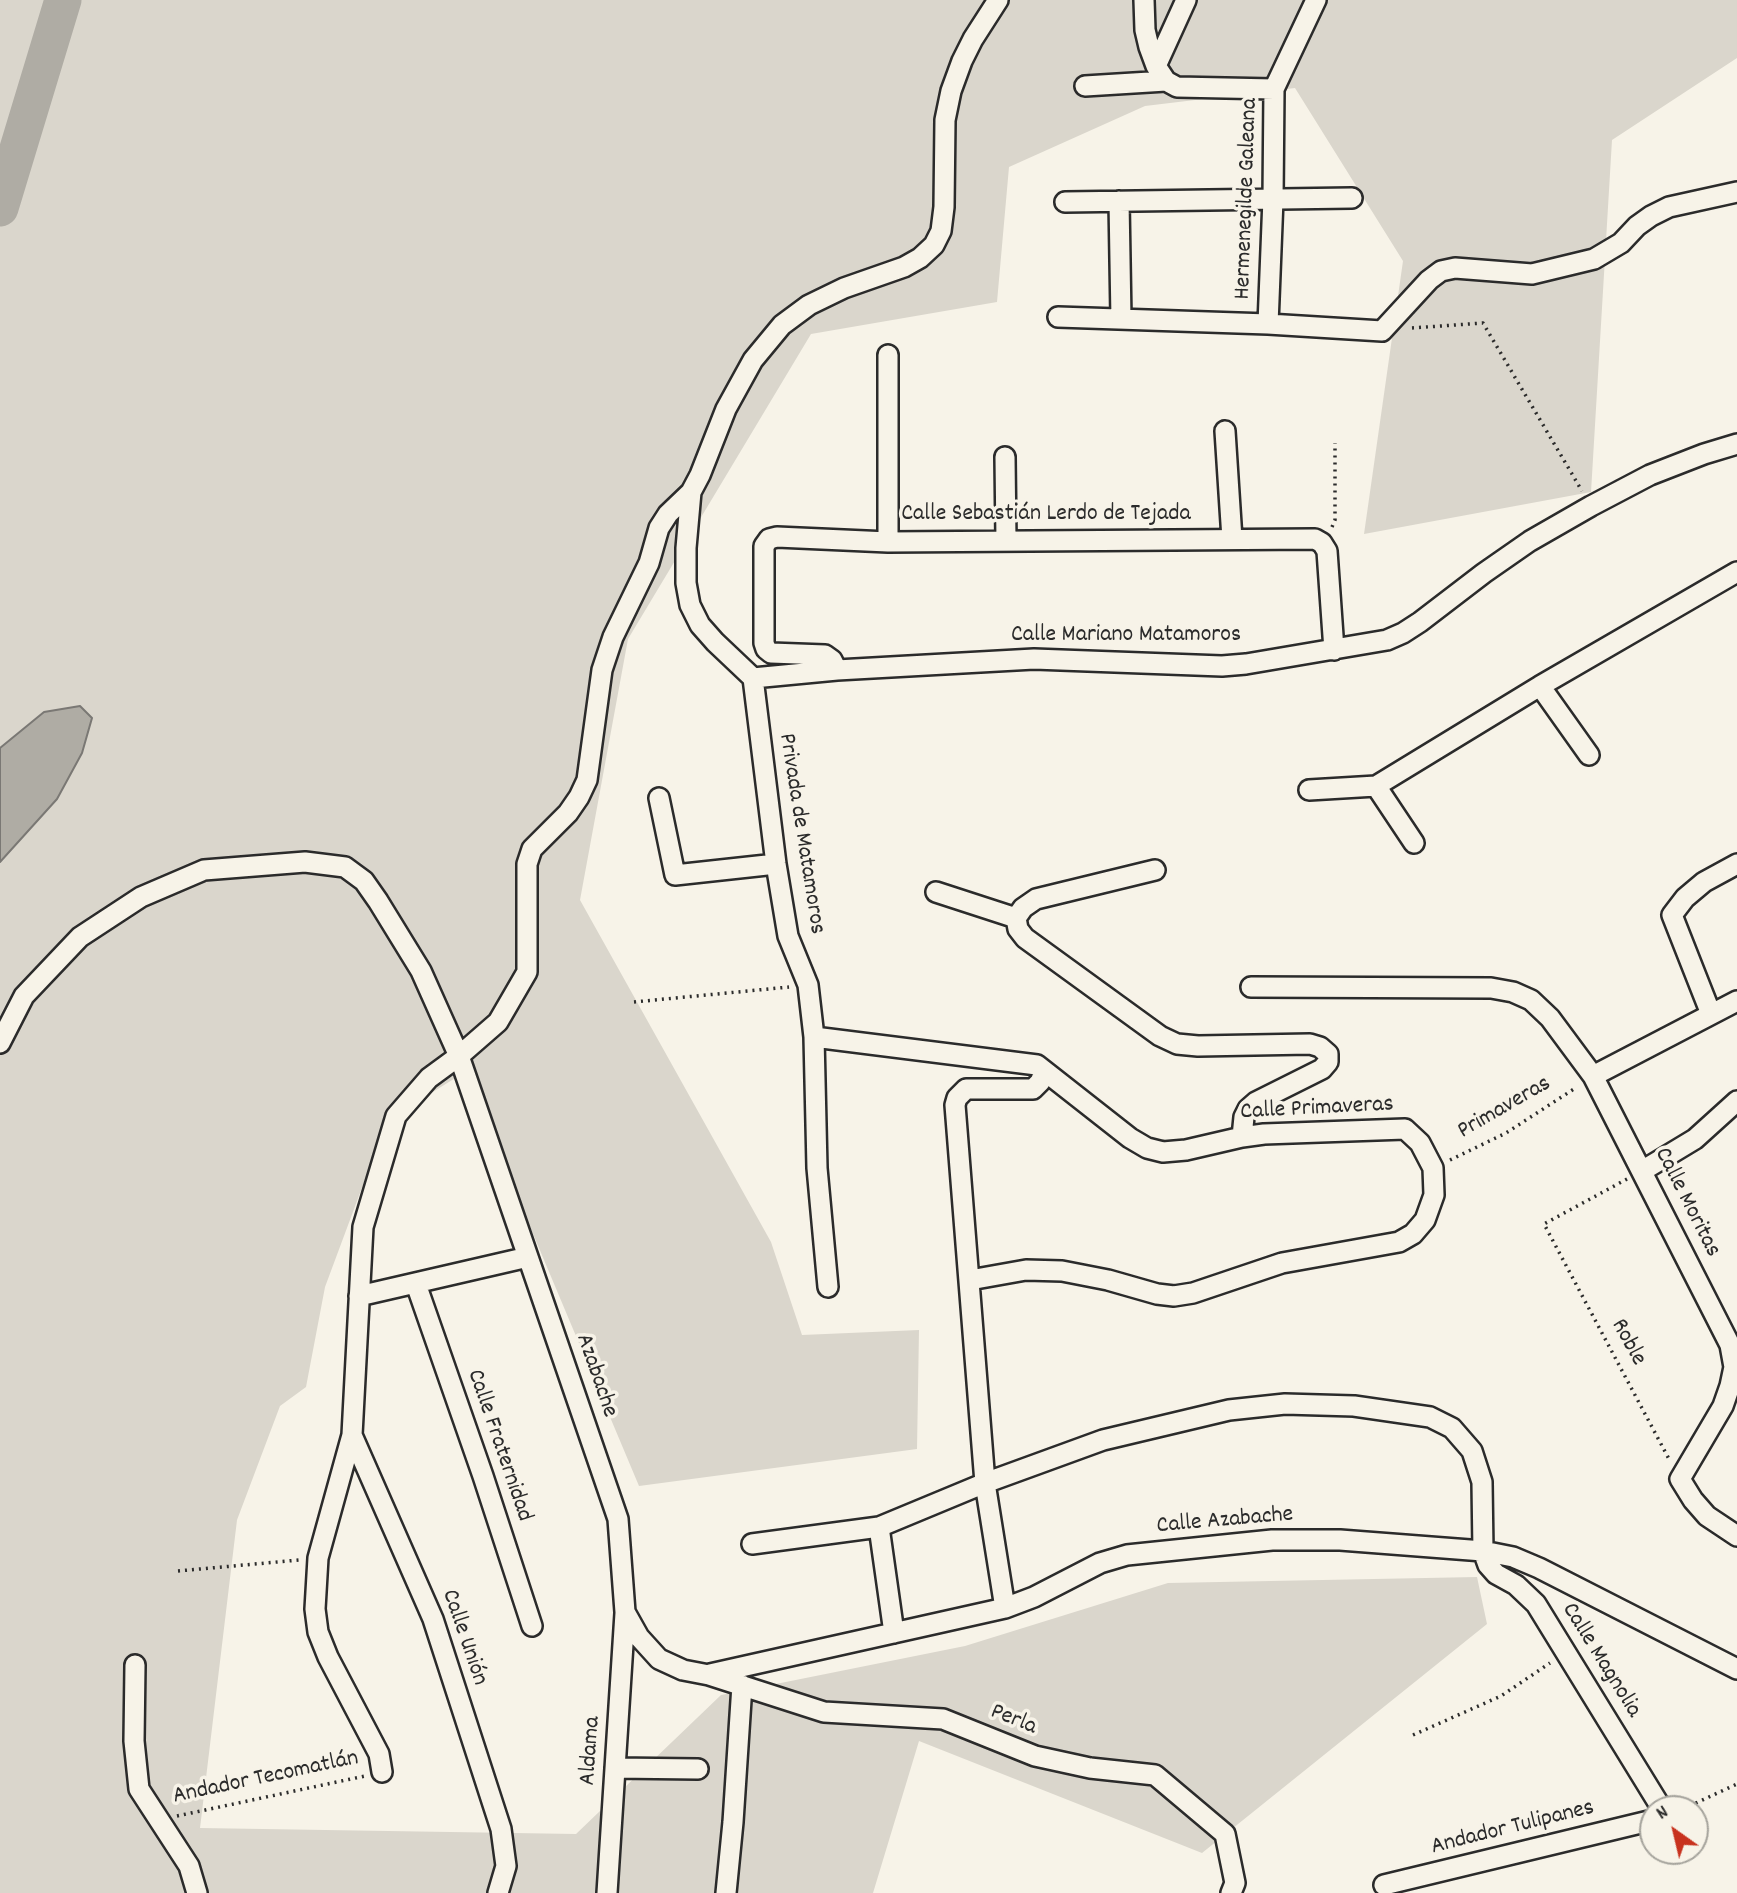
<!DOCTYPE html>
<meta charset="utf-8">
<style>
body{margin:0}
#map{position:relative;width:1737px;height:1893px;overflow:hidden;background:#f7f3e8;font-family:Dekko,sans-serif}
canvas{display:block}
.north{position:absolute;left:1639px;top:1795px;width:70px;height:70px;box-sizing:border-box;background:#f7f3e8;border:2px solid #a5a39c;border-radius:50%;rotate:326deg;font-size:19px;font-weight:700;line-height:28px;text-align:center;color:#2b2b2b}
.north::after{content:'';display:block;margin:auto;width:24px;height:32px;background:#c8321e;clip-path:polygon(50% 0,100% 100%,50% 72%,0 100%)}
</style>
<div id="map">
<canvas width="1737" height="1893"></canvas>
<div class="north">N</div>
</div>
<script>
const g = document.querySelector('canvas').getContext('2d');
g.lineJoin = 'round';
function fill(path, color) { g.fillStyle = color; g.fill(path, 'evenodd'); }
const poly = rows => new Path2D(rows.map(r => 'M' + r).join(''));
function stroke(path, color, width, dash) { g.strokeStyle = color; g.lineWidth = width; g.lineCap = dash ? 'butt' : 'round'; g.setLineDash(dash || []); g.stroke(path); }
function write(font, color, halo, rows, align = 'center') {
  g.font = font + ' Dekko,sans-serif'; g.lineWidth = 7; g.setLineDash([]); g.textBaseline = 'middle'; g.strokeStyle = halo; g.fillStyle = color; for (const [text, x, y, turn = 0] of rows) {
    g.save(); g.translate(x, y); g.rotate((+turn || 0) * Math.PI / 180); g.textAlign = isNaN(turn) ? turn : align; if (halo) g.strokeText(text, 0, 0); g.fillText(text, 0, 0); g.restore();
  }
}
const green = poly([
 [0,0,1737,0,1737,58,1612,140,1591,492,1364,534,1403,261,1295,88,1145,106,1009,167,997,302,811,334,628,639,580,900,771,1242,802,1335,919,1330,917,1449,639,1486,465,1072,399,1113,373,1158,325,1287,306,1387,280,1406,237,1520,200,1828,576,1834,721,1695,965,1646,1168,1583,1477,1577,1487,1624,1202,1853,919,1741,873,1893,0,1893]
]);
const water = poly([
 [80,706,92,718,82,753,57,799,0,862,0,748,44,712,80,706]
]);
const river = poly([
 [0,208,63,0]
]);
const path = poly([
 [1412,328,1483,323,1582,491],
 [1332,527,1335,520,1335,443],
 [634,1002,789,987],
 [1450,1160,1506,1133,1577,1087],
 [1627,1179,1544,1224,1669,1459],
 [178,1571,299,1560],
 [1413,1735,1501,1696,1550,1663],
 [1683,1809,1737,1784],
 [177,1816,365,1776]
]);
const minor = poly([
 [1144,0,1145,30,1149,47,1156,66,1166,81],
 [1156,66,1186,0],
 [1085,86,1166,81,1177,87,1274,89],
 [1119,201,1121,319],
 [1065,202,1352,198],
 [1058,317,1268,324,1382,331,1429,280,1441,271,1455,268,1532,274,1594,259,1621,243,1637,226,1651,216,1669,207,1737,192],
 [1268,324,1273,199,1274,89,1316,0],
 [1225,431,1232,539],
 [1005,457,1006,541],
 [691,492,686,548,686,583,690,605,700,625,715,642,753,678],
 [888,542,888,355],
 [837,670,832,660,825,655,771,653,766,649,764,643,764,546,769,539,777,537,888,542,1315,539,1322,543,1327,551,1334,650],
 [753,678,837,670,1034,659,1222,666,1246,664,1387,640,1403,633,1420,622,1484,573,1530,541,1591,506,1650,475,1704,454,1737,444],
 [753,678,776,864,788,936,808,985,814,1037,817,1168,828,1287],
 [1540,686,1589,755],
 [1376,786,1414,843],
 [1309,790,1376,786,1540,686,1737,572],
 [659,798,675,875,776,864],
 [1155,870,1036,899,1023,908,1016,918,1018,929,1025,938,1160,1036,1177,1044,1198,1046,1310,1044,1320,1047,1328,1054,1328,1062,1322,1069,1256,1102,1248,1109,1244,1117,1242,1137],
 [936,892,1016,918],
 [1251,987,1491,988,1513,992,1531,1000,1550,1018,1593,1076,1730,1345,1734,1367,1730,1386,1723,1406,1680,1479,1693,1500,1707,1516,1737,1536],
 [1711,1014,1672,915,1685,898,1704,882,1737,864],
 [814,1037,1037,1065,1130,1138,1147,1148,1163,1152,1186,1150,1242,1137,1264,1134,1405,1129,1420,1143,1433,1168,1434,1195,1425,1220,1413,1234,1399,1242,1282,1263,1193,1293,1174,1296,1157,1294,1108,1280,1062,1271,1026,1270,970,1280],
 [0,1043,24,996,80,937,141,897,204,870,305,862,345,867,364,881,378,901,421,971,459,1056,618,1519,625,1612,639,1637,659,1659,683,1670,709,1675,824,1712,943,1719,1035,1756,1090,1768,1155,1775,1225,1834,1235,1883,1231,1893],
 [1593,1076,1737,1001],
 [1642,1171,1695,1139,1737,1101],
 [416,1284,483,1476,532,1626],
 [359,1296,528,1257],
 [352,1435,433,1619,501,1829,506,1866,498,1893],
 [879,1527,894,1633],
 [752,1544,879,1527,985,1483,1103,1440,1229,1410,1285,1404,1354,1406,1430,1417,1452,1428,1472,1451,1482,1482,1483,1551,1488,1565,1496,1574,1516,1585,1536,1604,1662,1809],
 [1005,1608,985,1483,955,1105,957,1098,966,1089,1033,1089,1040,1082,1044,1072],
 [135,1665,134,1741,139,1789,189,1866,197,1893],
 [710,1674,1005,1608,1034,1597,1100,1563,1127,1555,1272,1540,1340,1540,1483,1551,1513,1557,1539,1568,1737,1669],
 [615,1768,698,1769],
 [382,1772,379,1754,328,1657,318,1632,315,1609,318,1558,352,1435,363,1227,396,1116,429,1078,459,1056,498,1022,527,972,527,864,532,849,568,813,579,797,587,780,602,670,613,637,649,563,659,528,668,514,691,492,700,475,726,409,753,360,782,325,809,305,844,288,904,267,920,258,934,245,941,231,944,207,945,120,951,91,962,61,973,39,998,0],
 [1384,1885,1653,1820],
 [607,1893,625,1613],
 [726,1893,733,1822,742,1685]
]);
const streetNames = [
 ["Hermenegilde Galeana",1248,199,-88],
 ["Calle Sebastián Lerdo de Tejada",1046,516],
 ["Calle Mariano Matamoros",1126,637],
 ["Privada de Matamoros",800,834,81],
 ["Primaveras",1505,1109,-30],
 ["Calle Primaveras",1317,1110,-3],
 ["Calle Moritas",1686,1203,63],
 ["Roble",1627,1343,62],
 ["Azabache",595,1376,71],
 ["Calle Fraternidad",498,1446,71],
 ["Calle Azabache",1225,1522,-5],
 ["Calle Unión",463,1638,71],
 ["Calle Magnolia",1600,1661,58],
 ["Perla",1013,1721,22],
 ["Aldama",592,1751,-86],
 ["Andador Tecomatlán",266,1779,-12],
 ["Andador Tulipanes",1513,1829,-14]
];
fill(green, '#dad6cc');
fill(water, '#afaca4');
stroke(water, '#7a7874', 2);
stroke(river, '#afaca4', 37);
stroke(minor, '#2b2b2b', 24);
stroke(path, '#2b2b2b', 3.5, [2, 5]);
stroke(minor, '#f7f3e8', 19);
write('24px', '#2b2b2b', '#f7f3e8', streetNames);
</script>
